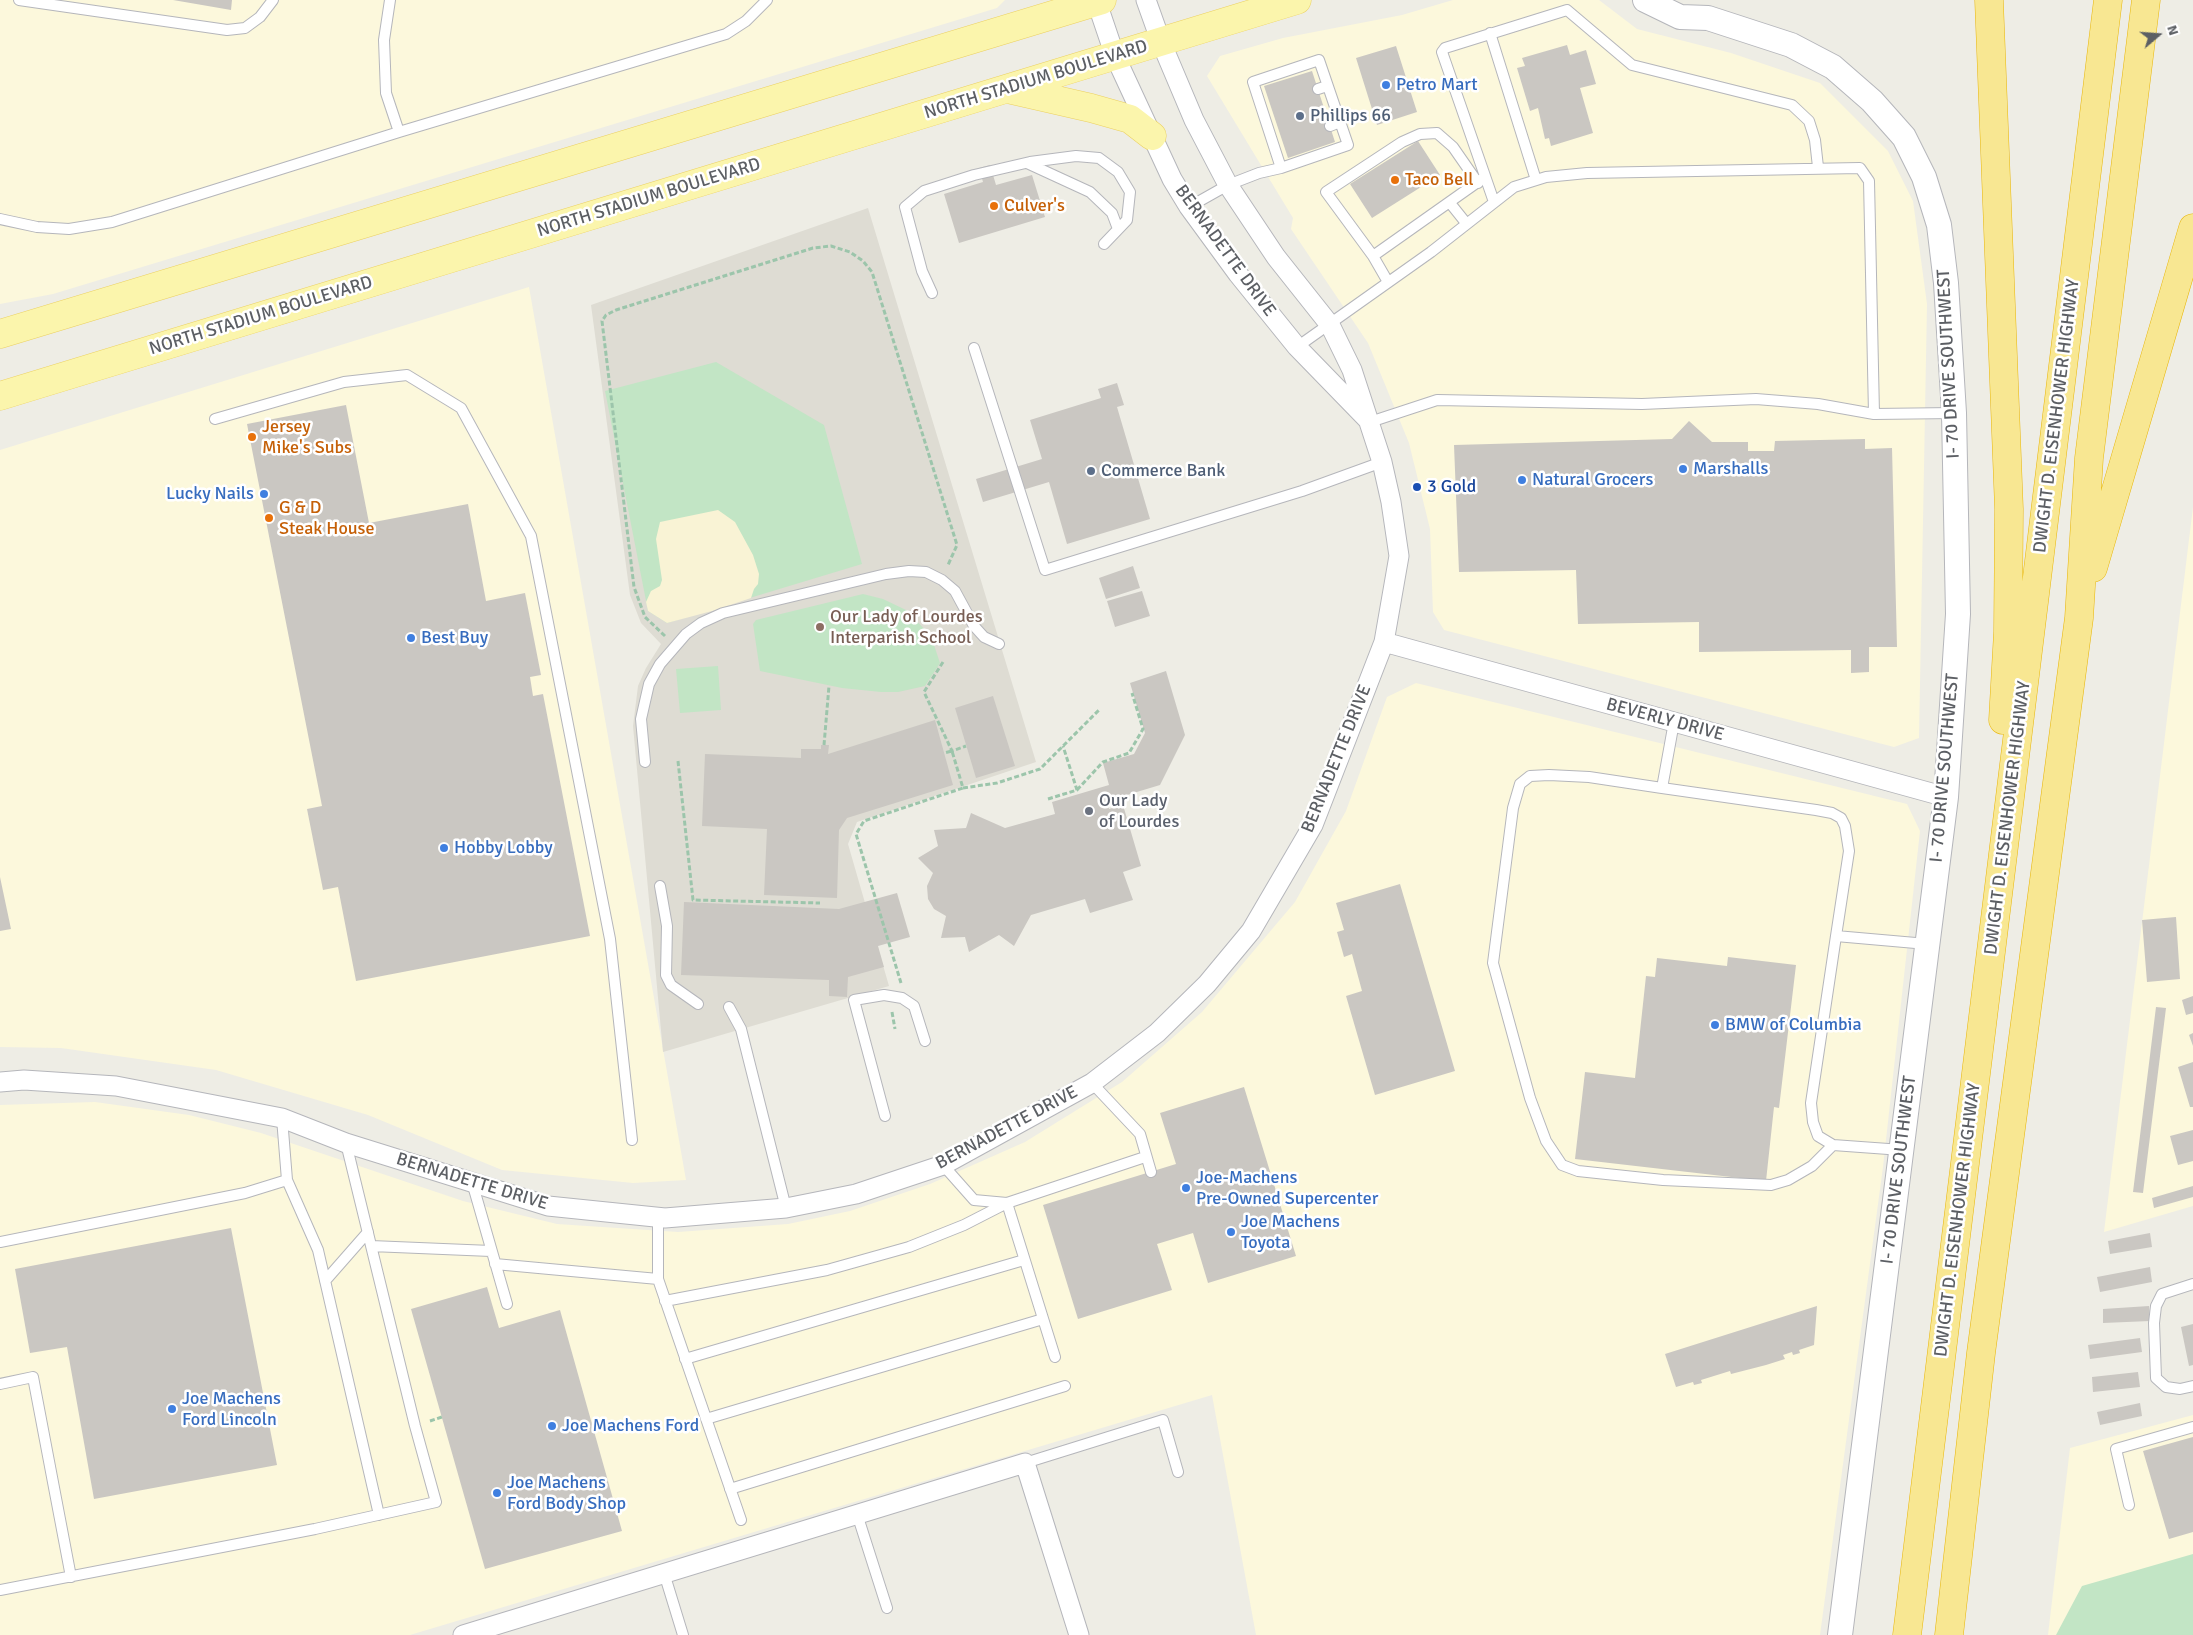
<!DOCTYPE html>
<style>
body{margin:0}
#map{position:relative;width:2193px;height:1635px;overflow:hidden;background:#eeede5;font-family:Signika,sans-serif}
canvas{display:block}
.north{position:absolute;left:2133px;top:10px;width:50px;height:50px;-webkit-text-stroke:4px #fff;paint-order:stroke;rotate:72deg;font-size:14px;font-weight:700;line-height:20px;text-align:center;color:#5c5f64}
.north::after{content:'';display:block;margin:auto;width:18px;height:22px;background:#5c5f64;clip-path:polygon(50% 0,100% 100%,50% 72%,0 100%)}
</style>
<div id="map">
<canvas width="2193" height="1635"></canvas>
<div class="north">N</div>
</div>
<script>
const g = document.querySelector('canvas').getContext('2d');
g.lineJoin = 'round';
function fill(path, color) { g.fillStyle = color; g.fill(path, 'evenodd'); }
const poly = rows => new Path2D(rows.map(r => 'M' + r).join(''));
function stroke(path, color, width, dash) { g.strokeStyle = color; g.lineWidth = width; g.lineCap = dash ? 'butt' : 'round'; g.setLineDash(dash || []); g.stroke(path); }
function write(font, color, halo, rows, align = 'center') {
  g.font = font + ' Signika,sans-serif'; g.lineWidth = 5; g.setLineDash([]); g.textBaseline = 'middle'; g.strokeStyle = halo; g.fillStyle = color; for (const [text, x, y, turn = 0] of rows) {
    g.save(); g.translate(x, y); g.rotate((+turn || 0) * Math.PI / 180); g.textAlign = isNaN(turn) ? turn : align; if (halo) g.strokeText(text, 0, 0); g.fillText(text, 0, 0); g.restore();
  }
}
const commercial = poly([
 [0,0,1005,0,997,8,53,294,0,304],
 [1453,0,1599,0,1637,29,1731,53,1820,83,1888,151,1913,201,1927,304,1919,738,1894,747,1444,630,1433,612,1430,529,1409,443,1368,343,1291,229,1293,218,1207,76,1220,56,1283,38,1402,15],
 [529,287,686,1180,633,1183,502,1170,368,1115,216,1070,61,1048,0,1047,0,450],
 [2193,507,2193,1206,2104,1232],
 [1416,683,1907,804,1920,831,1883,1167,1820,1635,1256,1635,1212,1395,410,1635,0,1635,0,1105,95,1102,189,1115,261,1133,463,1201,557,1224,678,1232,788,1224,850,1211,930,1184,1025,1142,1122,1082,1202,1012,1295,902,1346,811,1387,697],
 [2193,1415,2193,1635,2048,1635,2070,1448]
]);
const education = poly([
 [868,208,1036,762,857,822,848,844,889,986,663,1052,633,726,638,686,646,668,661,644,641,623,630,595,591,305]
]);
const green = poly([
 [716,362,824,425,862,564,667,623,648,611,605,391],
 [863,594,883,599,906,610,931,636,940,663,925,686,898,692,881,692,842,688,760,671,753,624,756,620],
 [718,666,721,710,680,713,676,669],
 [2193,1554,2193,1635,2056,1635,2082,1586]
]);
const sand = poly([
 [718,510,735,522,753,555,759,574,758,584,754,589,751,598,712,611,667,623,648,611,646,602,651,591,660,586,662,580,656,539,660,522]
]);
const building = poly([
 [173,0,232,0,231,10],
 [1567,45,1570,55,1586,50,1596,84,1580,88,1593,133,1551,146,1549,138,1545,139,1538,108,1530,111,1517,68,1525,66,1522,58],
 [1396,46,1417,112,1377,125,1356,58],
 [1312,71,1335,142,1288,158,1264,86],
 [1418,141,1440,175,1372,218,1350,184],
 [990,165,996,185,1032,175,1045,217,959,243,944,194,983,182,979,168],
 [1117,383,1124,405,1117,407,1150,519,1067,544,1049,482,983,502,976,479,1042,459,1030,420,1101,398,1098,389],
 [346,405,369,523,468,504,486,601,525,593,541,675,530,677,533,696,543,694,590,936,356,981,338,887,323,890,307,809,322,806,247,424],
 [1689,421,1712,442,1748,442,1748,451,1774,451,1775,441,1865,439,1865,449,1892,448,1897,647,1869,647,1869,672,1851,673,1851,650,1699,652,1699,622,1578,624,1576,570,1459,572,1454,445,1672,439],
 [1133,566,1140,588,1106,599,1099,578],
 [1142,591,1150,616,1115,627,1107,601],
 [1166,671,1185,735,1160,785,1107,801,1109,809,1123,805,1141,866,1123,872,1133,900,1090,913,1085,899,1031,915,1014,946,999,935,969,952,965,937,941,938,946,916,934,909,928,899,927,886,933,873,918,858,938,846,934,830,966,828,971,813,1005,828,1055,814,1052,802,1109,785,1103,763,1134,754,1145,733,1130,683],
 [993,696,1015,766,976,778,955,708],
 [935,720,953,785,847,818,839,830,837,898,764,895,767,829,702,826,705,754,801,758,801,749,821,749,821,745,829,745,828,754],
 [0,877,11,929,0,931],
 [1400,884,1455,1071,1375,1095,1346,996,1362,991,1352,954,1344,957,1337,932,1344,930,1336,903],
 [897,893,910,937,878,946,884,967,848,977,847,997,829,996,829,980,681,975,684,902,839,909],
 [2176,917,2180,979,2147,982,2142,920],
 [1728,957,1796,965,1779,1108,1774,1107,1766,1181,1575,1159,1585,1072,1635,1078,1646,976,1655,977,1657,958,1727,966],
 [2193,996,2193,1013,2186,1015,2182,1000],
 [2156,1007,2166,1008,2143,1193,2133,1192],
 [2193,1033,2193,1046,2189,1035],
 [2193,1062,2193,1107,2190,1107,2178,1067],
 [1244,1087,1296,1256,1208,1283,1193,1233,1157,1244,1172,1290,1078,1319,1043,1205,1176,1164,1160,1113],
 [2193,1130,2193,1161,2178,1165,2170,1136],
 [2193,1186,2193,1197,2154,1208,2152,1198],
 [231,1228,277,1465,94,1499,67,1347,30,1353,15,1269],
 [2150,1233,2152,1247,2110,1254,2108,1241],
 [2150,1267,2152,1282,2100,1292,2097,1277],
 [487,1287,499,1328,560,1310,622,1531,485,1569,411,1309],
 [1817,1306,1814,1345,1799,1350,1800,1353,1793,1355,1792,1352,1783,1355,1785,1359,1766,1365,1731,1374,1730,1371,1701,1380,1702,1383,1694,1385,1693,1382,1676,1387,1665,1354],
 [2149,1306,2150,1321,2103,1323,2103,1309],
 [2193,1324,2193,1365,2189,1366,2181,1327],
 [2140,1338,2142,1352,2090,1359,2088,1345],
 [2138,1372,2140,1387,2093,1392,2092,1377],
 [2140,1403,2142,1416,2100,1425,2097,1412],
 [2193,1437,2193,1532,2169,1539,2143,1451]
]);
const path = poly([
 [665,636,645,617,634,587,602,321,606,315,616,310,813,248,831,246,850,252,863,261,872,272,957,545,948,565],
 [943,662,924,692,952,751,966,746],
 [824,745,829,686],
 [678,761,693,900,820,903],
 [963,788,997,783,1040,769,1100,709],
 [1077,790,1103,762,1129,753,1143,729,1132,693],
 [1048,799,1077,790,1063,746],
 [901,983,856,834,864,821,963,788,952,751,944,753],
 [892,1012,895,1029],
 [430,1421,442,1417]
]);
const service = poly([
 [19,0,227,30,245,28,260,17,273,0],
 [390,0,384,40,386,93,399,132],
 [1490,33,1536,180],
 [1318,89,1327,86],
 [1330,126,1340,122],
 [1027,163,1090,192,1112,213,1118,229],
 [1494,202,1442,52,1445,48,1567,10,1632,65,1792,105,1809,121,1815,140,1818,167],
 [1450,203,1466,223],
 [1189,207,1228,185,1259,173,1281,168,1348,145,1319,60,1253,82,1281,168],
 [0,219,37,227,69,229,112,222,399,132,726,34,746,21,767,0],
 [1373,256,1482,179],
 [1388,282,1373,256,1326,192,1402,142,1420,134,1437,133,1453,147,1478,183],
 [932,293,922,271,905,207,924,191,974,175,1030,162,1076,156,1099,158,1118,172,1130,192,1127,220,1104,244],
 [1297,347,1431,252,1514,187,1546,177,1587,173,1860,168,1869,181,1874,414],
 [974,348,1045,570,1302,491,1382,462],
 [215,419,344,382,407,375,461,408,531,536,610,939,632,1140],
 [1370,422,1437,400,1642,404,1756,399,1818,404,1874,414,1954,413],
 [1674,722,1662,788,1816,810,1832,813,1841,818,1845,826,1849,851,1836,936],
 [645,762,641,719,649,684,660,664,686,634,701,623,723,613,886,574,909,571,926,572,942,580,955,591,974,626,984,637,999,644],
 [1662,788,1589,777,1549,775,1530,776,1520,784,1513,808,1493,963,1530,1098,1546,1141,1562,1165,1578,1171,1663,1180,1771,1185,1788,1180,1812,1166,1833,1145],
 [660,886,667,926,666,975,671,985,698,1004],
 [729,1007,741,1029,786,1208],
 [1092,1083,1140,1134,1151,1172],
 [885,1116,854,1000,884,995,902,998,914,1006,925,1041],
 [282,1118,287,1180,318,1250,379,1515],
 [1902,1150,1833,1145,1818,1136,1813,1122,1811,1103,1836,936,1927,944],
 [943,1165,974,1200,1007,1203,1055,1357],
 [472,1182,507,1304],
 [0,1242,245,1193,287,1180],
 [371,1246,491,1251],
 [495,1264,658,1279,741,1520],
 [658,1279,658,1217],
 [325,1281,368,1232],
 [2193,1284,2162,1294,2156,1306,2154,1323,2156,1378,2166,1387,2180,1389,2193,1386],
 [665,1301,827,1270,909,1247,964,1225,1007,1203,1145,1157],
 [685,1359,1024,1260],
 [0,1384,33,1377,71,1577],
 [706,1419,1043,1319],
 [1025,1463,1163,1420,1178,1472],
 [730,1489,1065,1386],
 [2129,1505,2116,1449,2193,1427],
 [857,1514,887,1608],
 [664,1573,683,1635],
 [0,1590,315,1529,436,1502,415,1426,346,1143]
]);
const minor = poly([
 [1096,0,1115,56,1172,179,1189,207,1238,274,1297,347,1367,419],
 [1384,642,1946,797],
 [0,1082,24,1080,116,1086,282,1118,346,1143,548,1206,665,1218,786,1208,856,1194,943,1165,1092,1083,1157,1033,1207,984,1251,931,1313,825,1384,642,1399,556,1391,502,1382,462,1352,370,1330,325,1276,257,1228,185,1194,120,1161,42,1146,0],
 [463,1635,1025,1463,1079,1635]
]);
const tertiary = poly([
 [1645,0,1680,17,1708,18,1791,45,1833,67,1872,101,1904,137,1924,177,1939,225,1946,283,1954,413,1958,614,1946,797,1840,1635]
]);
const primary = poly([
 [1008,89,1091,108,1130,119,1152,136],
 [0,334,1102,0],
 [0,396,1297,0]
]);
const motorway = poly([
 [1989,0,2009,509,2008,632,2003,720],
 [2093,568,2193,228],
 [1907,1635,2108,0],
 [1949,1635,1981,1353,2079,618,2089,458,2146,0]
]);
const markers = [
 [1386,85,5,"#3f7fe0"],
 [1300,116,5,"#5c6f8a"],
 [1395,180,5,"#e8710a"],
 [994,206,5,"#e8710a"],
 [252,437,5,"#e8710a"],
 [1683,469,5,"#3f7fe0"],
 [1091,471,5,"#5c6f8a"],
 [1522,480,5,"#3f7fe0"],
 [1417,487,5,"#1a4fb4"],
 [264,494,5,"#3f7fe0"],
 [269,518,5,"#e8710a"],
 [820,627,5,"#8d6e63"],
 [411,638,5,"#3f7fe0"],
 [1089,811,5,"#6b7280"],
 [444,848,5,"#3f7fe0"],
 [1715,1025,5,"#3f7fe0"],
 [1186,1188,5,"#3f7fe0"],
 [1231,1232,5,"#3f7fe0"],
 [172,1409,5,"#3f7fe0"],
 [552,1426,5,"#3f7fe0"],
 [497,1493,5,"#3f7fe0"]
];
const streetNames = [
 ["NORTH STADIUM BOULEVARD",1036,80,-17],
 ["NORTH STADIUM BOULEVARD",649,198,-17],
 ["BERNADETTE DRIVE",1225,251,54],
 ["NORTH STADIUM BOULEVARD",261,316,-17],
 ["I- 70 DRIVE SOUTHWEST",1949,364,-93],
 ["DWIGHT D. EISENHOWER HIGHWAY",2057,416,-83],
 ["BEVERLY DRIVE",1665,720,15],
 ["BERNADETTE DRIVE",1337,759,-68],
 ["I- 70 DRIVE SOUTHWEST",1945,768,-85],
 ["DWIGHT D. EISENHOWER HIGHWAY",2008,818,-83],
 ["BERNADETTE DRIVE",1007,1128,-28],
 ["I- 70 DRIVE SOUTHWEST",1899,1170,-83],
 ["BERNADETTE DRIVE",472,1182,17],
 ["DWIGHT D. EISENHOWER HIGHWAY",1958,1220,-83]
];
const shopNames = [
 ["Petro Mart",1396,85],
 ["Marshalls",1693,469],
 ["Natural Grocers",1532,480],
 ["Lucky Nails",254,494,"right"],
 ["Best Buy",421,638],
 ["Hobby Lobby",454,848],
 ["BMW of Columbia",1725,1025],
 ["Joe-Machens",1196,1178],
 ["Pre-Owned Supercenter",1196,1199],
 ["Joe Machens",1241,1222],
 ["Toyota",1241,1243],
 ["Joe Machens",182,1399],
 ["Ford Lincoln",182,1420],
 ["Joe Machens Ford",562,1426],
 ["Joe Machens",507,1483],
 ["Ford Body Shop",507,1504]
];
const serviceNames = [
 ["Phillips 66",1310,116],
 ["Commerce Bank",1101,471]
];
const foodNames = [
 ["Taco Bell",1405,180],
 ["Culver's",1004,206],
 ["Jersey",262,427],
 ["Mike's Subs",262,448],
 ["G & D",279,508],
 ["Steak House",279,529]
];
const transitNames = [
 ["3 Gold",1427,487]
];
const educationNames = [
 ["Our Lady of Lourdes",830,617],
 ["Interparish School",830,638]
];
const worshipNames = [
 ["Our Lady",1099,801],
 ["of Lourdes",1099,822]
];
fill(commercial, '#fcf8dc');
fill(education, '#dedcd3');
fill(green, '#c2e5c5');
fill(sand, '#f9f3d5');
fill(building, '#cac7c2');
stroke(service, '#b5b6bb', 12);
stroke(minor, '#b5b6bb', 21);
stroke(tertiary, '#b5b6bb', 26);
stroke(primary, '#ebd061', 29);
stroke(motorway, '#e8b60a', 29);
stroke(path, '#9cc5ab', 3, [5, 2.5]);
stroke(service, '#fff', 10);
stroke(minor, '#fff', 19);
stroke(tertiary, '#fff', 24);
stroke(primary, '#fbf5ac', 28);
stroke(motorway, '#f8e792', 28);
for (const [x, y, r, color] of markers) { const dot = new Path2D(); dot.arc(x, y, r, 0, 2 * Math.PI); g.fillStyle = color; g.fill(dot); stroke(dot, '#fff', 2); }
write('18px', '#5c5f64', '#fff', streetNames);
write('18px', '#366cbe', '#fff', shopNames, 'left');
write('18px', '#4e5e75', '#fff', serviceNames, 'left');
write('18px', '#c56008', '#fff', foodNames, 'left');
write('18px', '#164399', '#fff', transitNames, 'left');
write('18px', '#785e54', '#fff', educationNames, 'left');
write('18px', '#5b616d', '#fff', worshipNames, 'left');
</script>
